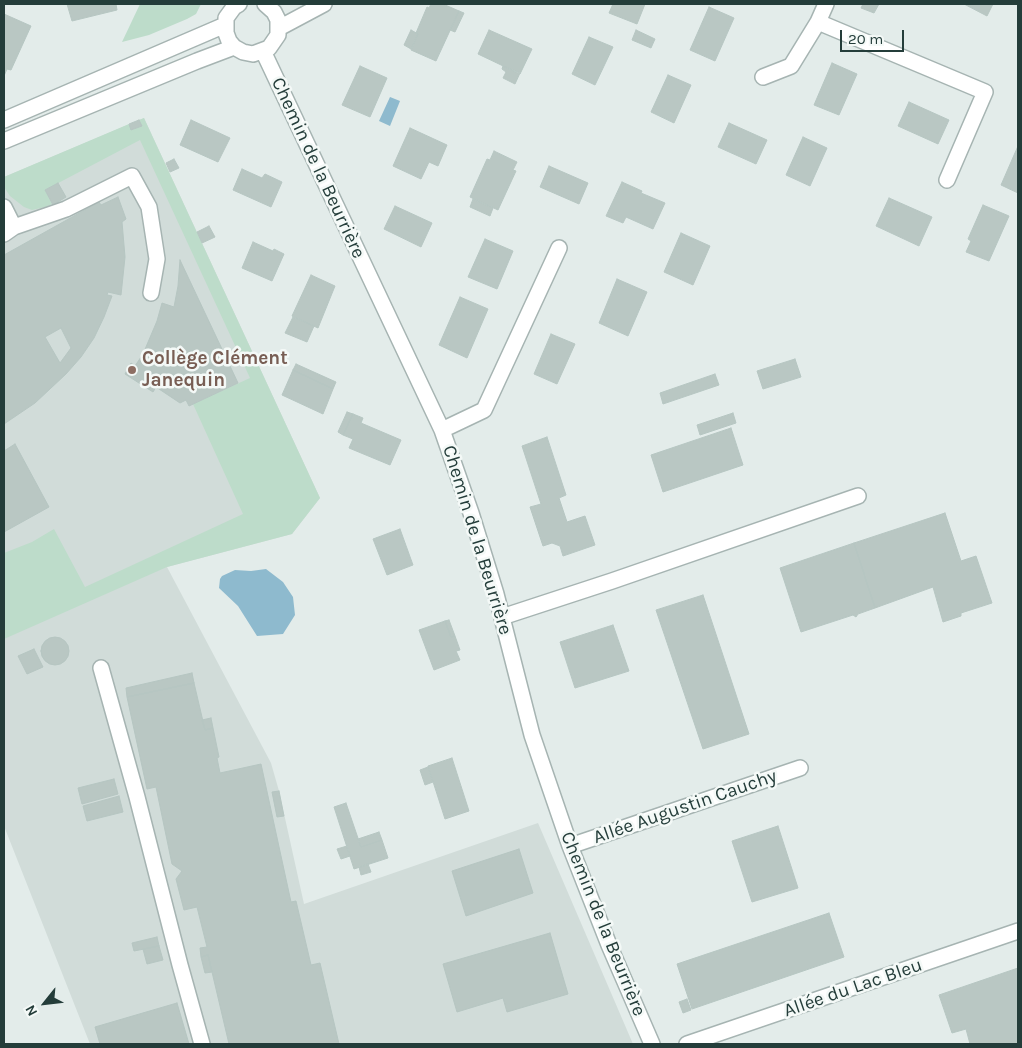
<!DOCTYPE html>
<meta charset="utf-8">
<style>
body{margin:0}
#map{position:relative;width:1022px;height:1048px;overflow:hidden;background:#e3ecea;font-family:Karla,sans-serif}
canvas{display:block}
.frame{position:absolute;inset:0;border:5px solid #243d3a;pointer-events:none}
.north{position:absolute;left:20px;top:978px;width:50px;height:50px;-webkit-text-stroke:4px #f4f9f7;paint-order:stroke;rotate:241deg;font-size:14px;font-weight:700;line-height:20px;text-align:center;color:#243d3a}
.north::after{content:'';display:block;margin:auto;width:18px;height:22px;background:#243d3a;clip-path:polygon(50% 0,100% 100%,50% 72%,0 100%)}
.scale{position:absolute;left:840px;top:30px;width:64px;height:22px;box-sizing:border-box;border:2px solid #243d3a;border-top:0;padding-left:6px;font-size:15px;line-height:18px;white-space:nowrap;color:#243d3a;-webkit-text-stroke:4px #f4f9f7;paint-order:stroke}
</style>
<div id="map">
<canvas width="1022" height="1048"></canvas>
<div class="frame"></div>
<div class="north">N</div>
<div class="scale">20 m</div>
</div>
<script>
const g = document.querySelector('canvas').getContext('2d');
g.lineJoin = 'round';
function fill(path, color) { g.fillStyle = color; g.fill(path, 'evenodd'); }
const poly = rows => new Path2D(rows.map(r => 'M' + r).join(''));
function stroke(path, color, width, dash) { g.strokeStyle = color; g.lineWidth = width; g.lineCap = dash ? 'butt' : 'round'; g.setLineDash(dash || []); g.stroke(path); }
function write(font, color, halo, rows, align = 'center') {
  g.font = font + ' Karla,sans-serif'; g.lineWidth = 5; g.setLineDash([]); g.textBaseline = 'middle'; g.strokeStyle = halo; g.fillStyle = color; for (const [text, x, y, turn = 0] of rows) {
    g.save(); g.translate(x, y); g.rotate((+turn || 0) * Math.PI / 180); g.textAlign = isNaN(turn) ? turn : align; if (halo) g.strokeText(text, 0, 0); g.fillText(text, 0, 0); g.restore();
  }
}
const built = poly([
 [144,118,320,498,292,534,167,567,271,763,279,791,304,904,538,823,633,1044,90,1044,4,826,4,177]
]);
const green = poly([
 [140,4,201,4,196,14,187,19,149,35,122,42],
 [144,118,320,498,292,534,167,567,4,639,4,553,32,542,54,529,85,587,243,514,193,404,250,378,140,140,45,190,52,204,45,207,32,210,24,207,10,196,4,187,4,177,129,124,132,130,142,126,139,120]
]);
const water = poly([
 [390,97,400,101,390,126,379,121],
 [266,569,283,582,293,597,295,615,283,634,257,636,238,606,219,588,220,579,222,576,235,570,251,571]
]);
const building = poly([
 [67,4,116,4,117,10,72,21,67,4],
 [431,4,443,4,459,11,436,61,411,50,418,34,416,33,427,7,429,8,431,4],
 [613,4,645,4,637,24,609,13,613,4],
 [863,4,879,4,874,13,861,8,863,4],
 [964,4,993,4,987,16,964,4],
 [709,7,734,18,715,61,690,50,709,7],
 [459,11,464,13,455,32,450,30,459,11],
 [4,14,31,26,11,70,7,69,4,76,4,14],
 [411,30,418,34,411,49,404,45,411,30],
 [489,30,532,49,520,74,478,54,489,30],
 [636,30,655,39,651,48,632,40,636,30],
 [589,37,613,47,595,85,572,74,589,37],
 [832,63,857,74,839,115,814,105,832,63],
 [360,66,387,78,370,117,342,105,360,66],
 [503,66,520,73,515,84,503,78,506,72,502,69,503,66],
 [668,75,691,85,674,123,651,112,668,75],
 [909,102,949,120,938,144,898,126,909,102],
 [139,120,142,126,131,130,129,124,139,120],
 [191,120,230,138,218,162,180,145,191,120],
 [729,123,767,140,756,164,718,147,729,123],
 [410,128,447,145,438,166,429,162,421,179,393,166,410,128],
 [803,137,827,148,810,186,786,175,803,137],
 [1018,146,1018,193,1001,185,1018,146],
 [494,151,517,162,513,170,516,171,498,210,470,197,487,159,490,160,494,151],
 [174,159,179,168,170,172,166,163,174,159],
 [549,166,588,183,579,204,540,187,549,166],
 [242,169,262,178,265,174,282,182,271,207,233,190,242,169],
 [622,182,642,191,641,193,665,203,653,229,626,217,623,223,606,216,622,182],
 [58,183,66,197,53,205,45,190,58,183],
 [118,197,126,219,122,222,125,257,121,295,108,292,107,295,112,296,104,317,94,338,81,357,66,374,35,403,4,424,4,255,99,202,101,205,118,197],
 [61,328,71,348,60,363,45,337,61,328],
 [889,198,932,217,919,246,876,226,889,198],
 [473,199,493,208,490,216,470,207,473,199],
 [983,205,1009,216,989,261,966,252,971,241,968,239,983,205],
 [395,206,432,223,421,247,384,229,395,206],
 [209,226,215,237,202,243,197,232,209,226],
 [681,233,710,246,693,285,664,272,681,233],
 [485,239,513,251,497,289,468,277,485,239],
 [253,242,273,251,274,249,284,254,272,281,242,268,253,242],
 [180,260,238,383,189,406,186,400,180,403,156,387,153,392,125,374,131,363,135,366,143,354,157,321,162,303,174,307,178,286,180,260],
 [311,275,335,286,318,328,292,316,311,275],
 [617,279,647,292,628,336,599,323,617,279],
 [460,297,488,309,467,358,439,345,460,297],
 [293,317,314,326,307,342,285,333,293,317],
 [551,334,575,344,557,384,534,374,551,334],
 [795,359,801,377,763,389,757,371,795,359],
 [296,364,336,382,333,389,293,370,296,364],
 [293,370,333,389,323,414,282,395,293,370],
 [715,374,719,385,663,404,660,393,715,374],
 [347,412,353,414,343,435,338,432,347,412],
 [733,413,736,423,700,435,697,425,733,413],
 [353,414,363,418,361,423,401,440,390,465,349,448,353,439,343,435,353,414],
 [731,428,743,465,663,492,651,455,731,428],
 [547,437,566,495,559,498,567,522,585,516,595,545,563,556,560,546,552,543,543,546,530,507,541,504,522,446,547,437],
 [15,444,49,507,4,532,4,451,15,444],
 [945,513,961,561,976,556,992,603,961,613,961,616,943,622,933,587,875,608,854,543,945,513],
 [400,529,413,565,387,575,373,539,400,529],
 [854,543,875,608,858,614,856,617,853,615,801,632,780,568,854,543],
 [703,595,749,734,703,749,656,610,703,595],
 [449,620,455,636,451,637,445,621,449,620],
 [445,621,451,637,455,636,460,650,456,651,460,660,434,670,419,630,445,621],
 [613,625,629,671,575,688,560,642,613,625],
 '41 651a14 14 0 1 1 28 0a14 14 0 1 1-28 0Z',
 [34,649,43,667,27,674,18,656,34,649],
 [192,673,194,683,127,697,126,688,192,673],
 [194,683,205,730,213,728,219,757,217,758,220,773,261,764,291,902,296,901,311,965,320,963,339,1044,229,1044,208,955,201,957,200,948,207,947,197,907,184,910,176,879,182,871,172,864,156,787,147,789,127,697,194,683],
 [211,718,213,728,205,730,202,720,211,718],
 [452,758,469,811,445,819,428,766,452,758],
 [428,767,433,782,425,785,420,770,428,767],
 [114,779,118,794,82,804,78,788,114,779],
 [279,791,284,816,277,817,272,792,279,791],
 [119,796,123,812,87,821,83,806,119,796],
 [346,803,361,847,382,840,388,858,354,869,334,807,346,803],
 [778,826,798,888,752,902,732,841,778,826],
 [379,832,382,840,361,847,358,839,379,832],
 [347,846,350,856,341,859,337,849,347,846],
 [519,849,533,893,466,916,452,871,519,849],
 [368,864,371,872,361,875,359,867,368,864],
 [829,913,844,957,692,1009,677,964,829,913],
 [550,933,568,994,507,1012,503,998,457,1012,443,964,550,933],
 [157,937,159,946,134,951,132,943,157,937],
 [159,946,163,960,147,964,143,949,159,946],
 [208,955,212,972,205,973,201,957,208,955],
 [1018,968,1018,1044,970,1044,966,1029,952,1033,939,995,1018,968],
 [687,999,691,1010,683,1013,679,1002,687,999],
 [177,1003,189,1044,100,1044,95,1027,177,1003]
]);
const minor = poly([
 [239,4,234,7,226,18,226,33,229,41,234,47,243,52,253,54,269,48,278,35,278,20,274,12,265,4],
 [818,22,826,4],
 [279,28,324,4],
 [263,51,442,430,471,513,496,594,532,735,570,846,609,945,652,1044],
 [763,77,791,66,818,22,985,92,947,180],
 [4,120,225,25],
 [4,141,197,61,234,47],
 [4,207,14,227],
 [4,234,14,227,66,209,132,176,149,207,157,259,151,293],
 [442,430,484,410,559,248],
 [502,617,612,581,858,496],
 [101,668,137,797,180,965,202,1044],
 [570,846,800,768],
 [687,1044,1018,931]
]);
const markers = [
 [132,370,5,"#8d6e63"]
];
const streetNames = [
 ["Chemin de la Beurrière",318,168,65],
 ["Chemin de la Beurrière",477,540,73],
 ["Allée Augustin Cauchy",685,807,-19],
 ["Chemin de la Beurrière",603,924,68],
 ["Allée du Lac Bleu",853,988,-19]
];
const educationNames = [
 ["Collège Clément",142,359],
 ["Janequin",142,381]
];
fill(built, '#d1dcd9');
fill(green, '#bddcca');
fill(water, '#8ebace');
fill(building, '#b9c7c3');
stroke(building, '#b6c6c2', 1);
stroke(minor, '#a6b4b2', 18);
stroke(minor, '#fff', 15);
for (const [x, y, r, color] of markers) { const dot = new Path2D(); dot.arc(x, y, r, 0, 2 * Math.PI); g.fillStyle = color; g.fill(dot); stroke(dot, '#f4f9f7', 2); }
write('19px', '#243d3a', '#f4f9f7', streetNames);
write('bold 19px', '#785e54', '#f4f9f7', educationNames, 'left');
</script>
